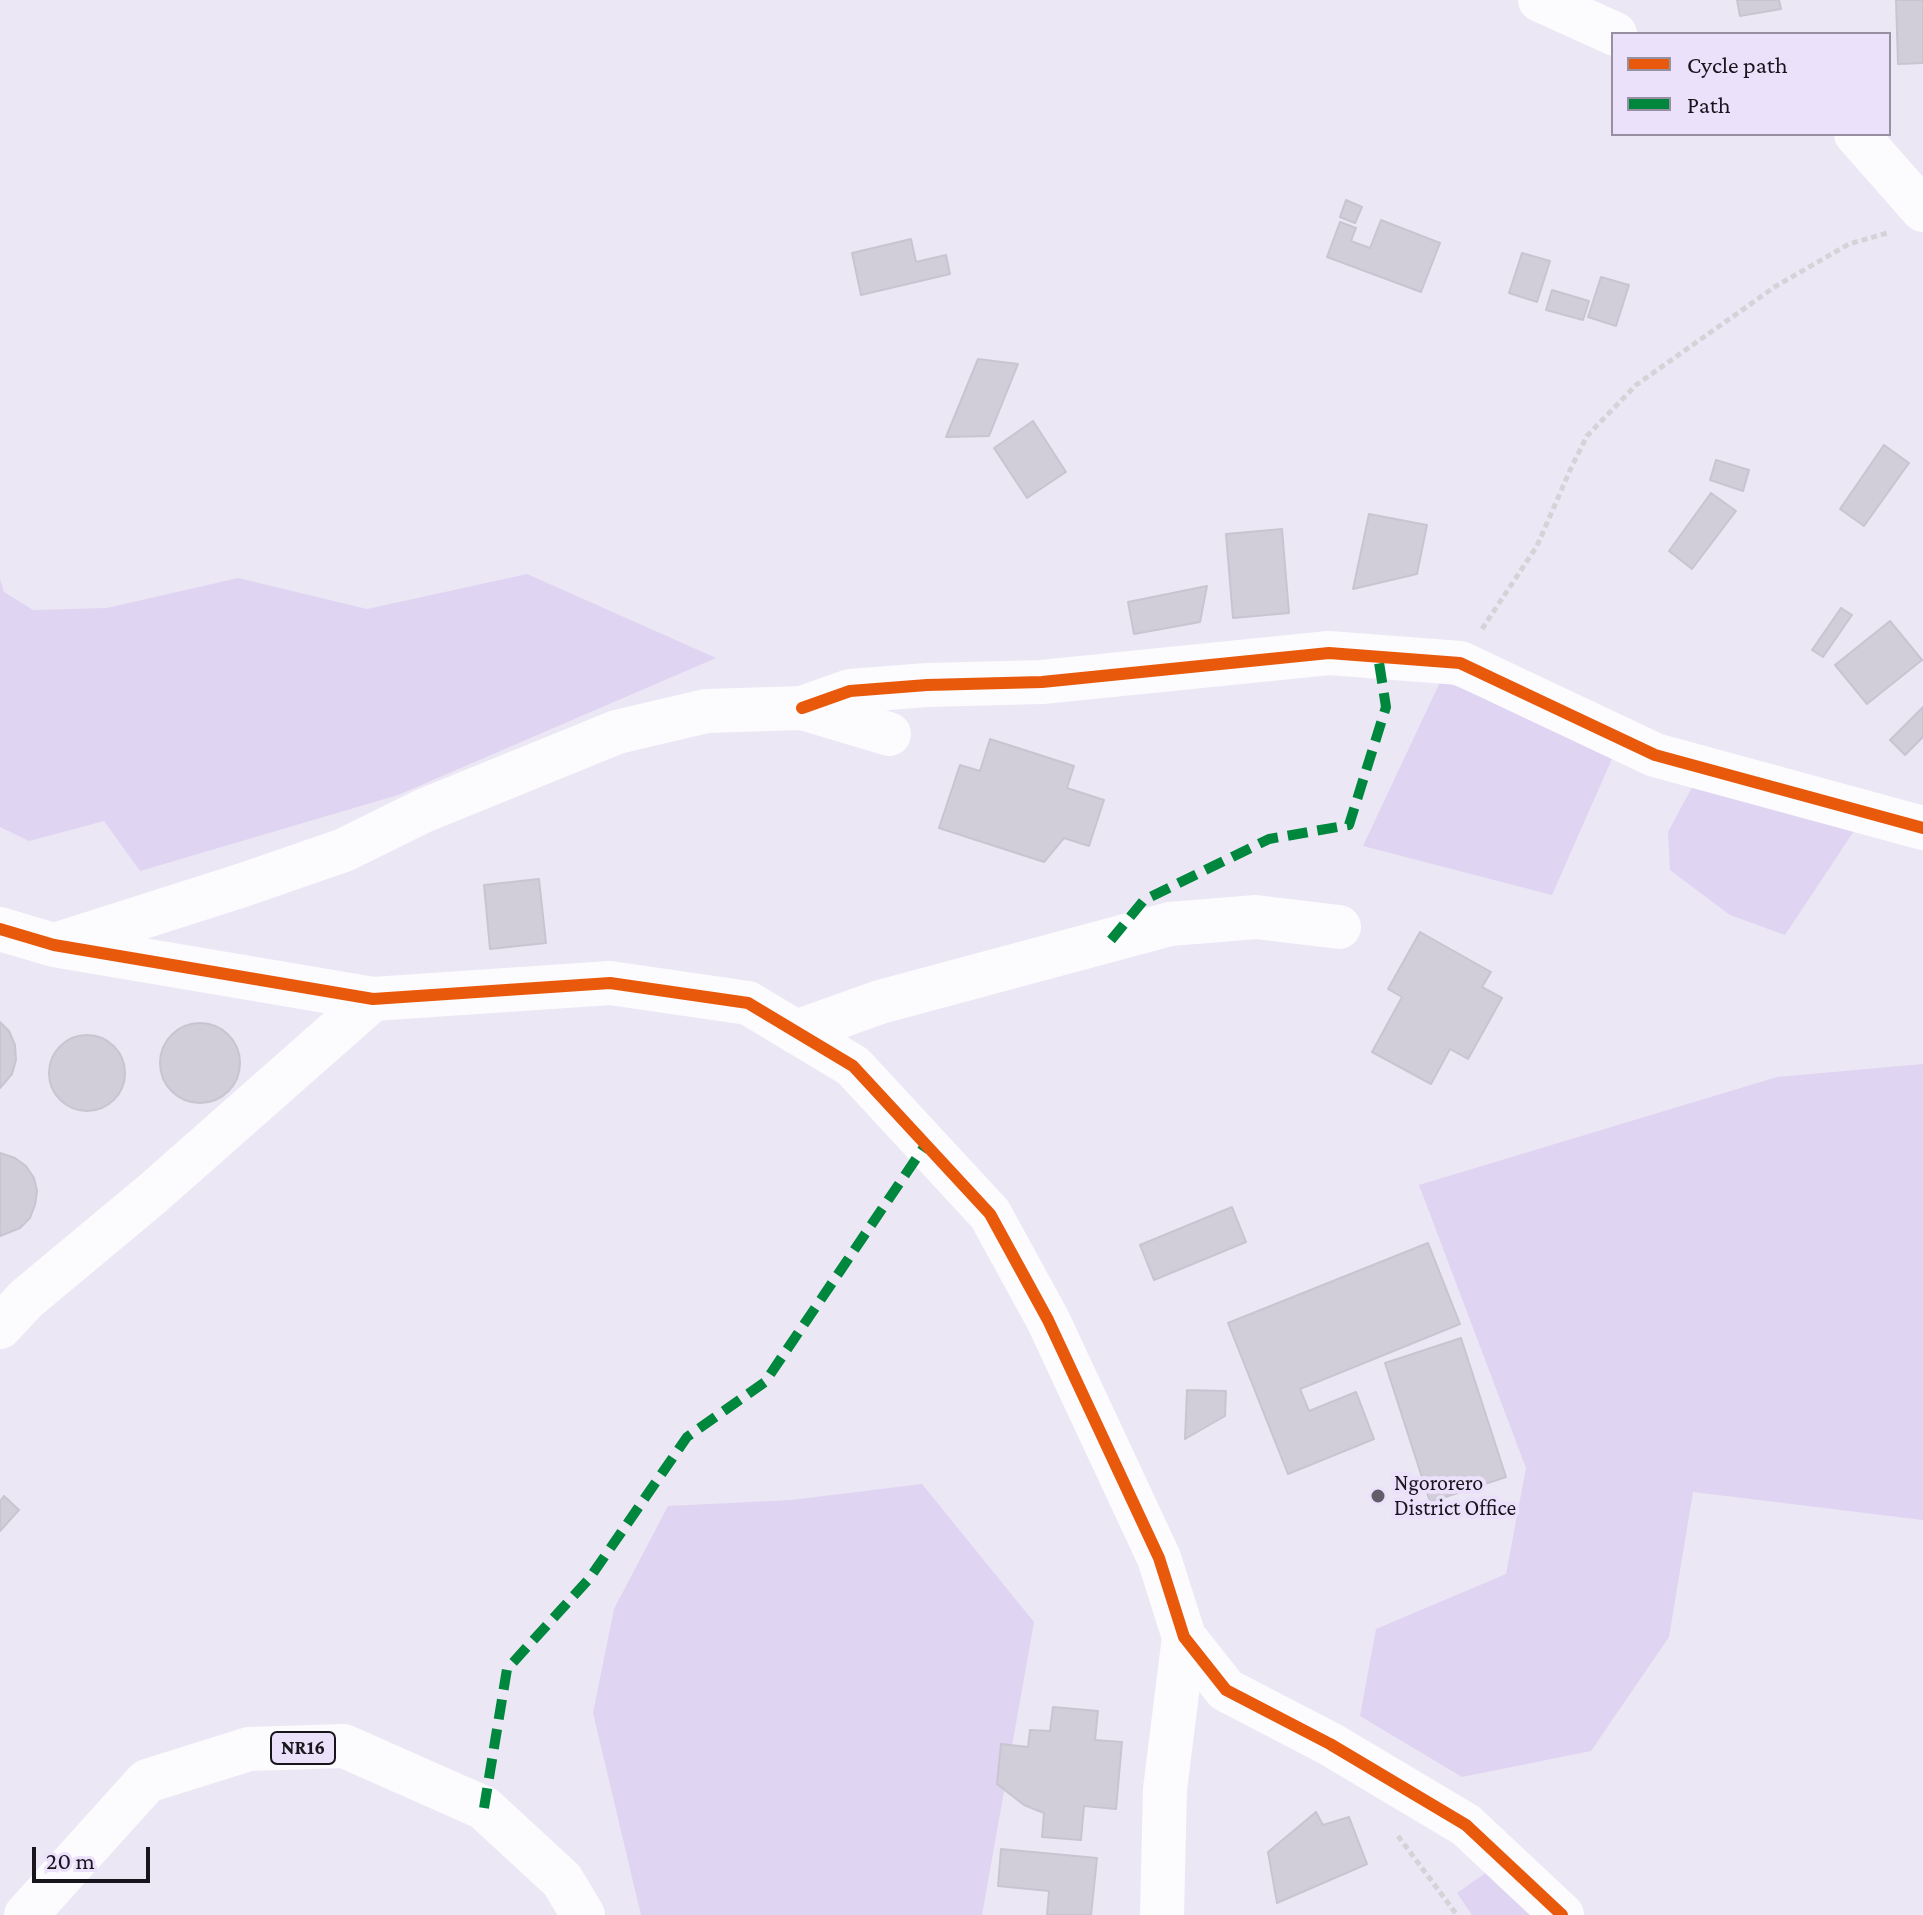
<!DOCTYPE html>
<style>
body{margin:0}
#map{position:relative;width:1923px;height:1915px;overflow:hidden;background:#ece7f5;font-family:"Crimson Pro",serif}
canvas{display:block}
.legend{position:absolute;left:1611px;top:32px;width:280px;height:104px;box-sizing:border-box;background:#ebe1fb;border:2px solid #978fa2;margin:0;padding:10px 14px;list-style:none;font-size:24px;color:#18151d}
.legend li{display:flex;align-items:center;gap:16px;height:40px}
.legend b{width:40px;border:2px solid #978fa2}
.scale{position:absolute;left:32px;top:1847px;width:118px;height:36px;box-sizing:border-box;border:4px solid #18151d;border-top:0;padding-left:10px;font-size:24px;line-height:28px;white-space:nowrap;color:#18151d;-webkit-text-stroke:6px #ebe1fb;paint-order:stroke}
</style>
<div id="map">
<canvas width="1923" height="1915"></canvas>
<ul class="legend">
<li><b style="height:10px;background:#e8590c"></b>Cycle path</li>
<li><b style="height:10px;background:#00873e"></b>Path</li>
</ul>
<div class="scale">20 m</div>
</div>
<script>
const g = document.querySelector('canvas').getContext('2d');
g.lineJoin = 'round';
function fill(path, color) { g.fillStyle = color; g.fill(path, 'evenodd'); }
const poly = rows => new Path2D(rows.map(r => 'M' + r).join(''));
function stroke(path, color, width, dash) { g.strokeStyle = color; g.lineWidth = width; g.lineCap = dash ? 'butt' : 'round'; g.setLineDash(dash || []); g.stroke(path); }
function write(font, color, halo, rows, align = 'center') {
  g.font = font + ' "Crimson Pro",serif'; g.lineWidth = 8; g.setLineDash([]); g.textBaseline = 'middle'; g.strokeStyle = halo; g.fillStyle = color; for (const [text, x, y, turn = 0] of rows) {
    g.save(); g.translate(x, y); g.rotate((+turn || 0) * Math.PI / 180); g.textAlign = isNaN(turn) ? turn : align; if (halo) g.strokeText(text, 0, 0); g.fillText(text, 0, 0); g.restore();
  }
}
const green = poly([
 [527,574,716,658,398,795,140,871,104,821,29,841,0,827,0,579,4,592,33,610,107,608,238,578,367,609],
 [1441,680,1615,752,1552,895,1363,846],
 [1697,778,1854,831,1785,935,1730,915,1670,870,1668,832],
 [1923,1064,1923,1520,1693,1492,1669,1637,1591,1751,1462,1777,1360,1716,1376,1629,1506,1574,1526,1468,1419,1185,1777,1077],
 [922,1484,1034,1622,982,1915,641,1915,593,1713,614,1609,668,1506,791,1500],
 [1494,1867,1536,1915,1472,1915,1457,1893]
]);
const building = poly([
 [1737,0,1779,0,1781,9,1740,16,1737,0],
 [1896,0,1923,0,1923,63,1898,64,1896,0],
 [1346,200,1362,207,1355,223,1340,217,1346,200],
 [1381,220,1440,243,1421,292,1327,257,1340,222,1356,228,1351,241,1370,248,1381,220],
 [911,239,916,262,946,255,950,274,861,295,852,253,911,239],
 [1522,253,1550,261,1537,302,1509,293,1522,253],
 [1601,277,1629,285,1616,326,1588,317,1601,277],
 [1552,290,1589,301,1583,320,1546,310,1552,290],
 [978,359,1018,364,989,436,946,437,978,359],
 [1033,421,1066,472,1027,498,994,448,1033,421],
 [1884,445,1909,463,1864,526,1840,509,1884,445],
 [1716,460,1749,470,1743,491,1710,480,1716,460],
 [1711,493,1736,511,1692,569,1669,551,1711,493],
 [1369,514,1427,525,1417,574,1353,589,1369,514],
 [1282,529,1289,613,1233,618,1226,534,1282,529],
 [1207,586,1200,622,1134,634,1128,602,1207,586],
 [1841,608,1852,615,1823,657,1812,650,1841,608],
 [1890,621,1922,660,1867,704,1835,665,1890,621],
 [1923,707,1923,737,1905,755,1890,740,1923,707],
 [990,739,1074,766,1067,788,1104,800,1089,846,1064,838,1044,862,939,828,960,765,980,771,990,739],
 [539,879,546,943,490,949,484,885,539,879],
 [1420,932,1491,972,1482,987,1502,998,1468,1059,1450,1049,1431,1084,1372,1052,1402,997,1388,989,1420,932],
 [0,1022,9,1031,15,1045,16,1060,12,1074,0,1088,0,1022],
 '160 1063a40 40 0 1 1 80 0a40 40 0 1 1-80 0Z',
 '49 1073a38 38 0 1 1 76 0a38 38 0 1 1-76 0Z',
 [0,1153,15,1158,26,1166,34,1178,37,1191,35,1205,30,1218,20,1228,0,1236,0,1153],
 [1232,1207,1246,1242,1154,1280,1140,1245,1232,1207],
 [1428,1243,1460,1324,1300,1389,1309,1411,1356,1392,1374,1439,1288,1474,1228,1323,1428,1243],
 [1461,1338,1506,1477,1430,1502,1385,1363,1461,1338],
 [1187,1390,1226,1391,1225,1416,1185,1439,1187,1390],
 [4,1496,19,1510,0,1531,0,1501,4,1496],
 [1053,1707,1098,1711,1095,1740,1122,1742,1116,1809,1084,1806,1081,1840,1042,1837,1044,1813,1024,1805,997,1784,1001,1744,1028,1747,1030,1730,1050,1731,1053,1707],
 [1316,1812,1323,1825,1349,1817,1367,1864,1277,1903,1268,1852,1316,1812],
 [1001,1849,1097,1858,1091,1915,1047,1915,1049,1891,998,1886,1001,1849]
]);
const path = poly([
 [1482,629,1537,546,1571,468,1587,436,1636,385,1776,286,1849,244,1887,233],
 [1398,1836,1457,1915]
]);
const minor = poly([
 [1540,0,1615,34],
 [1856,134,1923,210],
 [802,708,850,691,927,685,1042,682,1329,653,1460,663,1655,755,1923,828],
 [0,929,54,945,373,999,610,983,748,1003,853,1066,990,1214,1048,1320,1159,1558,1184,1637,1226,1690,1330,1744,1466,1825,1562,1915],
 [61,943,243,885,344,850,423,811,617,732,706,711,802,708,889,734],
 [796,1032,880,1002,1170,924,1256,917,1339,927],
 [0,1327,26,1299,152,1194,373,999],
 [1162,1915,1165,1789,1184,1637]
]);
const major = poly([
 [26,1915,147,1781,249,1749,344,1746,484,1808,562,1880,583,1915]
]);
const quiet = poly([
 [1111,940,1144,900,1269,839,1349,825,1386,707,1378,656],
 [484,1808,507,1669,589,1579,687,1437,765,1382,926,1144]
]);
const cycleway = poly([
 [802,708,850,691,927,685,1042,682,1329,653,1460,663,1655,755,1923,828],
 [0,929,54,945,373,999,610,983,748,1003,853,1066,990,1214,1048,1320,1159,1558,1184,1637,1226,1690,1330,1744,1466,1825,1562,1915]
]);
const markers = [
 [1378,1496,8,"#625e69"]
];
const shields = [
 [303,1748,64]
];
const shieldNames = [
 ["NR16",303,1748]
];
const poiNames = [
 ["Ngororero",1394,1483],
 ["District Office",1394,1508]
];
fill(green, '#dfd4f1');
fill(building, '#d1ced9');
stroke(building, '#c9c5d0', 2);
stroke(path, '#d4d3d7', 5, [6, 4]);
stroke(minor, '#fcfbfe', 44);
stroke(major, '#fcfbfe', 44);
stroke(quiet, '#00873e', 10, [20, 10]);
stroke(cycleway, '#e8590c', 12);
for (const [x, y, r, color] of markers) { const dot = new Path2D(); dot.arc(x, y, r, 0, 2 * Math.PI); g.fillStyle = color; g.fill(dot); stroke(dot, '#ebe1fb', 3); }
for (const [x, y, w] of shields) { const box = new Path2D(); box.roundRect(x - w / 2, y - 16, w, 32, 6); g.fillStyle = '#ebe1fb'; g.fill(box); stroke(box, '#18151d', 2); }
write('bold 20px', '#18151d', null, shieldNames);
write('22px', '#18151d', '#ebe1fb', poiNames, 'left');
</script>
